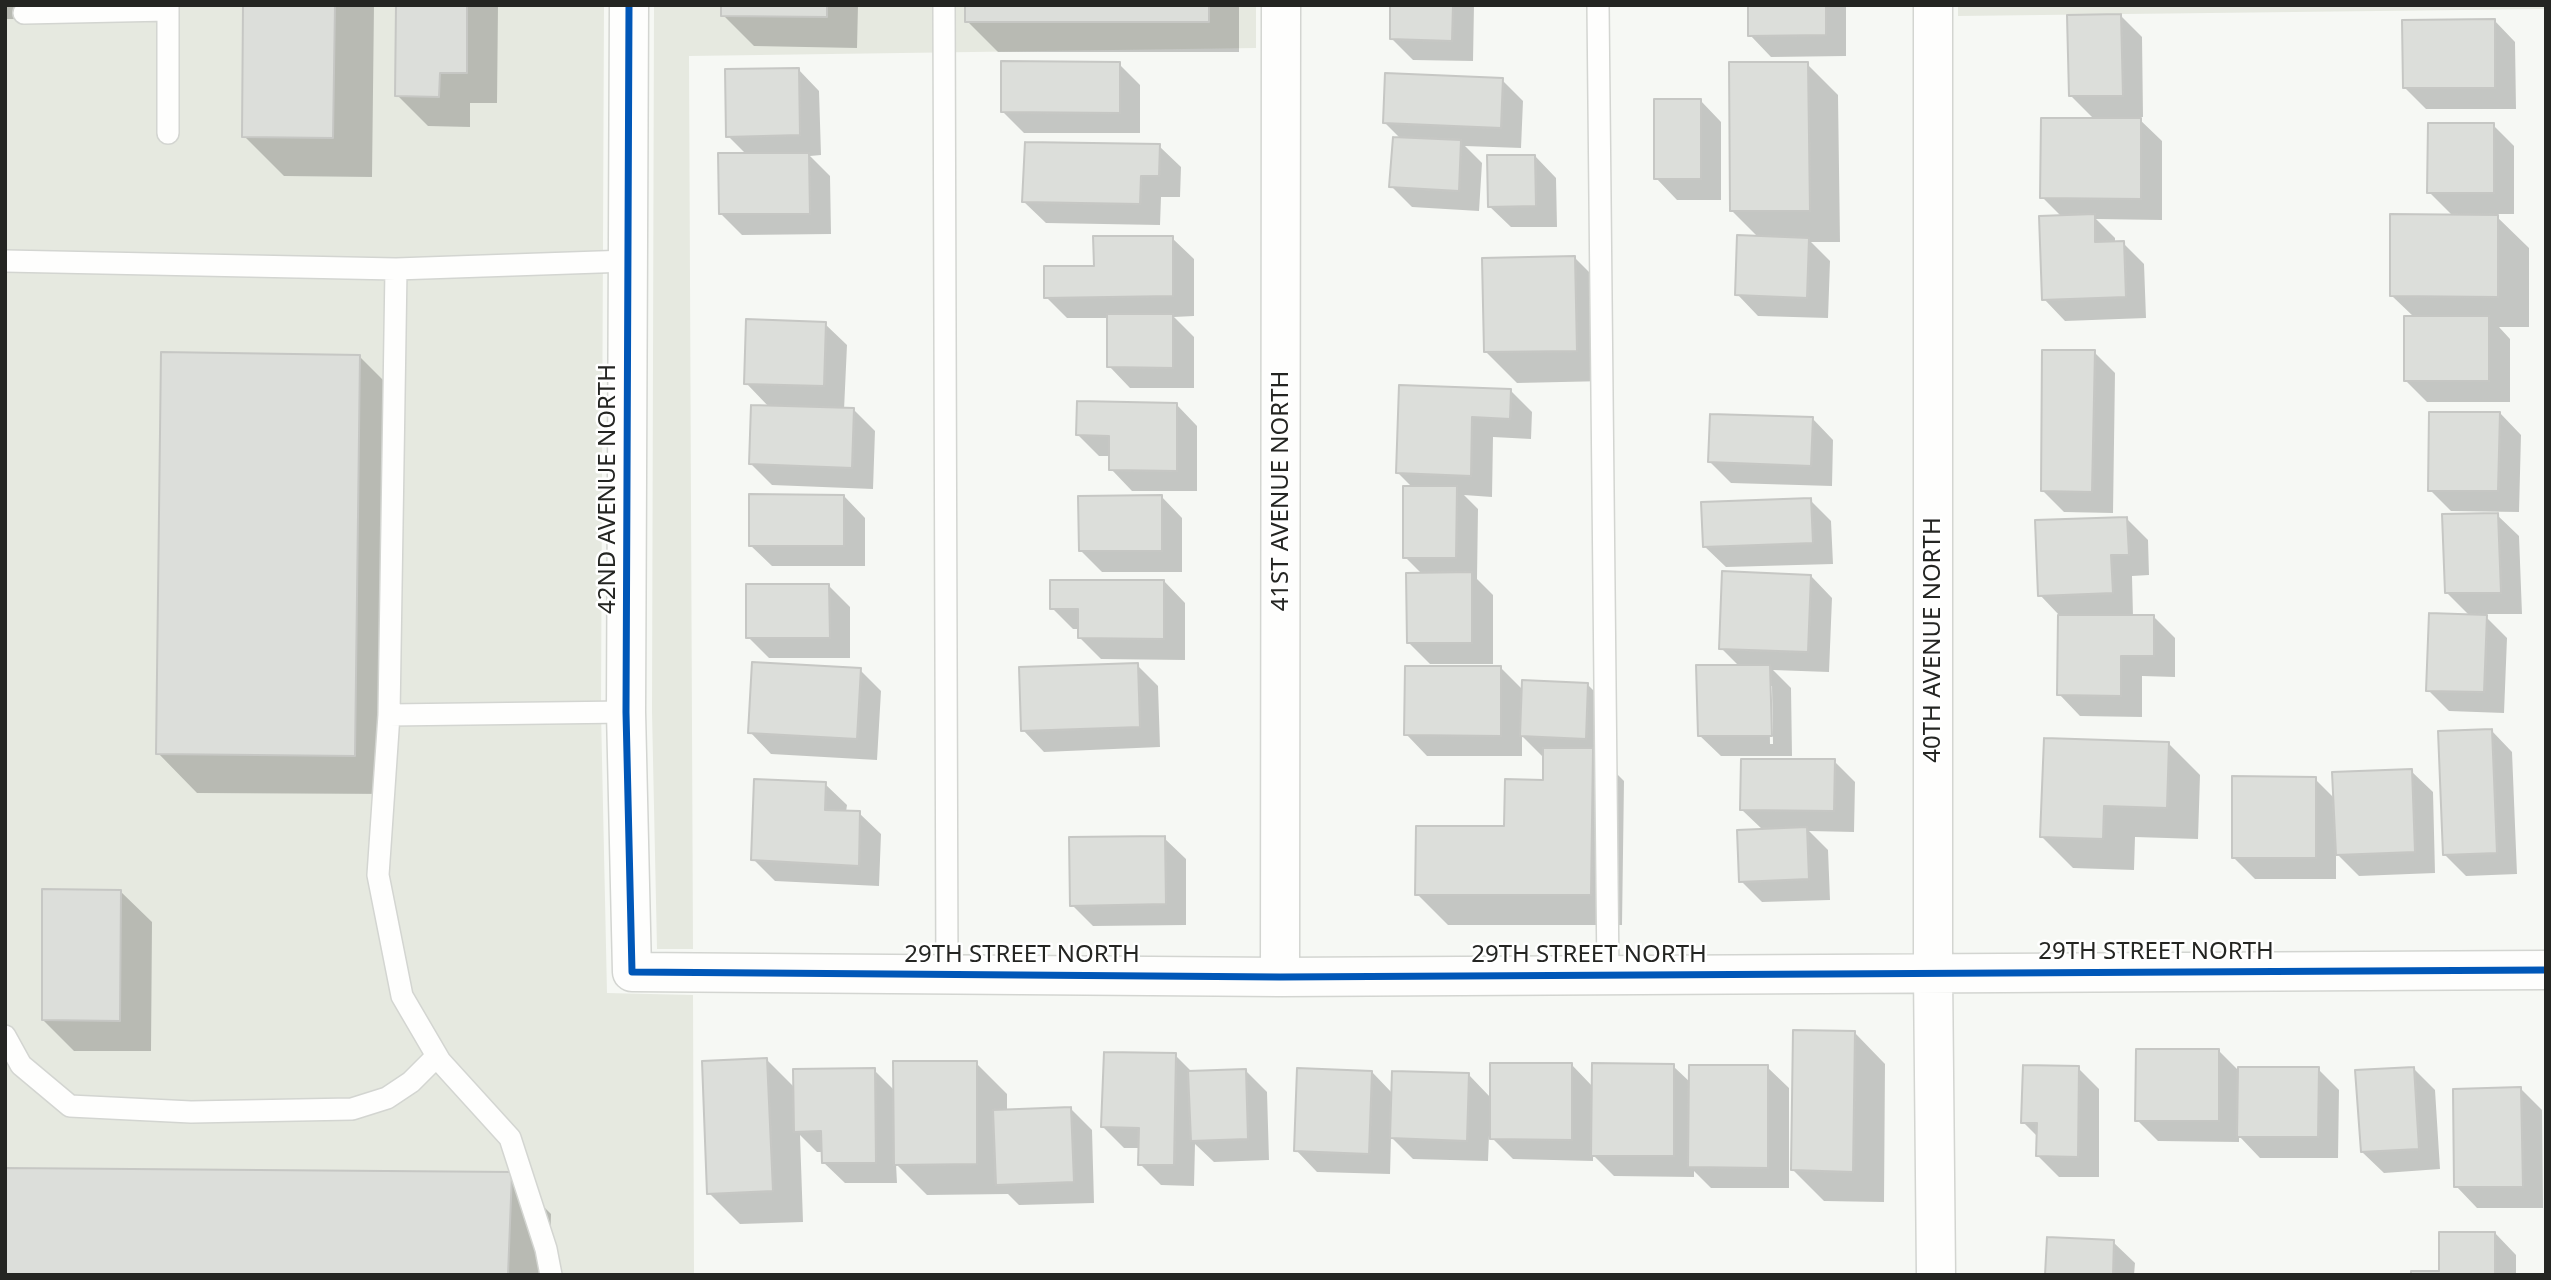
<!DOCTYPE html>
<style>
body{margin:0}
#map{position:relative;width:2551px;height:1280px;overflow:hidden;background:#f6f8f4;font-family:"Noto Sans",sans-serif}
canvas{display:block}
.frame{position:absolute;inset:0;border:7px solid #242522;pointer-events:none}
</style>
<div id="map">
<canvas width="2551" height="1280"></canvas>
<div class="frame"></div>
</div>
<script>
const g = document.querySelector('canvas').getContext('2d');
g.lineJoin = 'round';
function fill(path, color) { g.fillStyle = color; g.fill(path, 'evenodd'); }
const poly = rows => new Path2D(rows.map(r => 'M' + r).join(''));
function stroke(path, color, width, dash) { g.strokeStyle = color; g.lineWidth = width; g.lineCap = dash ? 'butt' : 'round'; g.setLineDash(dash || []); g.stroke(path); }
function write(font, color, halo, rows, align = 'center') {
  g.font = font + ' "Noto Sans",sans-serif'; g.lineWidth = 5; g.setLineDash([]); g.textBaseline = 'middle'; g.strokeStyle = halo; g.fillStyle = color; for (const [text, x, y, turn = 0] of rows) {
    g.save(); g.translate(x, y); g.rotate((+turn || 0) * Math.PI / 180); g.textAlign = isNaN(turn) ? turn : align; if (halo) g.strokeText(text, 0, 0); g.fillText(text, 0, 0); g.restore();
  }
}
const built = poly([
 [5,5,604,5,601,712,607,993,693,995,694,1275,5,1275],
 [654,5,1256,5,1256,48,689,56,693,949,657,949,652,712],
 [1958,5,2546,5,2546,9,1958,16]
]);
const shadow = poly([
 [5,5,175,5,175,20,5,19],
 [245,5,374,5,372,177,284,176,244,136],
 [398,5,498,5,497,103,470,103,470,127,428,126,397,95],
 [723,5,858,5,857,48,754,46,723,15],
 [967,5,1239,5,1239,52,998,52,967,21],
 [1392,5,1474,5,1473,61,1413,60,1392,39],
 [1750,5,1846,5,1846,56,1771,57,1750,35],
 [2121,16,2142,37,2143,117,2137,117,2162,141,2162,220,2096,219,2115,238,2115,243,2123,243,2144,264,2146,318,2065,321,2044,299,2062,217,2042,197,2095,120,2070,95],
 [2494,20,2515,42,2516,109,2426,109,2404,87],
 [1119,64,1140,85,1140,133,1024,133,1002,111],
 [1807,64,1838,95,1840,242,1811,242,1830,261,1828,318,1758,316,1737,294,1759,238,1732,211],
 [798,69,819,91,821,155,810,156,830,176,831,234,742,235,721,214,747,155,728,136],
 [1502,80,1523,101,1521,148,1465,146,1482,163,1479,211,1412,207,1391,186,1401,139,1384,122],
 [1700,100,1721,122,1721,200,1677,200,1656,178],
 [2493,125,2514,146,2514,214,2494,214,2529,248,2529,327,2499,327,2510,339,2510,402,2427,402,2406,381,2414,317,2392,296,2454,217,2429,192],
 [1159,146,1181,167,1180,197,1161,197,1160,225,1046,223,1024,202],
 [1535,156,1556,178,1557,227,1511,227,1489,206],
 [1172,238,1194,259,1194,316,1174,317,1194,337,1194,388,1130,388,1109,366,1109,318,1067,318,1046,297,1096,268],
 [1575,258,1606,289,1607,381,1517,383,1486,352],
 [825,324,847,345,844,410,854,410,875,431,873,489,772,485,751,464,770,408,746,383],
 [2094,352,2115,373,2113,513,2064,512,2043,491],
 [360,357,399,396,394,794,197,793,158,753],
 [1401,387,1511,391,1532,412,1531,439,1493,437,1492,497,1464,495,1478,509,1477,579,1493,595,1493,664,1430,664,1409,643,1422,574,1405,557,1413,488,1397,472],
 [1176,404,1197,426,1197,491,1132,491,1111,469,1111,456,1099,456,1078,435],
 [2500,413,2521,435,2519,512,2451,511,2430,490],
 [1812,418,1833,440,1832,486,1731,483,1710,462],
 [844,496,865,518,865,566,772,566,750,545],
 [1161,496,1182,518,1182,572,1102,572,1081,551],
 [1810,500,1831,521,1833,564,1726,567,1704,546],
 [2495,513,2519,536,2522,614,2483,614,2507,638,2504,713,2449,711,2428,690,2470,616,2446,592],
 [2127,519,2148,540,2149,575,2132,576,2133,616,2153,616,2175,638,2175,677,2142,676,2142,717,2080,716,2059,694,2059,615,2040,595],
 [1811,576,1832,598,1829,672,1773,670,1791,688,1792,756,1721,756,1699,735,1740,667,1721,648],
 [1769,686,1772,686,1773,744,1770,744],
 [1164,581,1185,603,1185,660,1101,659,1080,638,1080,629,1073,629,1052,608],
 [828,585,850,607,850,658,769,658,748,637],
 [1137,665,1158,686,1160,747,1044,752,1023,730],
 [1501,668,1524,691,1587,684,1609,706,1602,759,1624,781,1622,925,1448,925,1417,894,1506,828,1545,782,1543,757,1522,736,1522,756,1427,756,1406,734],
 [860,670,881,691,877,760,771,754,750,732],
 [2491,730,2512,752,2517,874,2466,876,2445,855],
 [2169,744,2200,775,2198,839,2135,837,2134,870,2073,868,2042,837],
 [1834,761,1855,782,1854,832,1809,831,1828,850,1830,900,1762,902,1741,881,1763,830,1742,810],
 [2411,771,2433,792,2435,873,2359,876,2336,853,2336,879,2255,879,2233,857,2315,779,2335,799],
 [825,784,847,805,846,812,859,813,881,834,879,886,775,881,753,859],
 [1164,838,1186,859,1186,925,1093,926,1072,905],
 [120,891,152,922,151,1051,74,1051,43,1020],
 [1854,1032,1885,1064,1884,1202,1824,1201,1793,1170],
 [2218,1050,2240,1072,2318,1069,2339,1090,2338,1158,2260,1158,2239,1136,2239,1142,2158,1141,2137,1120],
 [1175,1055,1193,1073,1246,1071,1267,1092,1269,1160,1214,1162,1195,1144,1194,1186,1161,1185,1140,1164,1140,1148,1124,1148,1103,1127],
 [767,1060,795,1088,874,1070,895,1091,976,1063,1007,1094,1007,1111,1070,1108,1092,1130,1094,1203,1019,1205,1008,1194,927,1195,896,1164,897,1183,845,1183,823,1162,823,1152,817,1152,800,1135,803,1222,740,1224,709,1193],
 [1572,1065,1593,1087,1673,1066,1691,1083,1767,1067,1789,1088,1789,1188,1711,1188,1694,1171,1694,1177,1614,1176,1593,1155,1593,1161,1513,1159,1489,1135,1488,1161,1413,1159,1391,1137,1390,1174,1317,1172,1296,1150,1372,1072,1393,1094,1469,1075,1491,1098],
 [2078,1068,2099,1089,2099,1177,2059,1177,2038,1156,2038,1137,2023,1122],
 [2413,1068,2435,1090,2440,1169,2384,1173,2362,1152],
 [2521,1089,2542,1110,2543,1208,2477,1208,2456,1186],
 [511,1174,551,1214,549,1275,5,1275],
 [2495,1233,2516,1255,2516,1275,2412,1275,2441,1273],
 [2113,1242,2135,1263,2134,1275,2047,1275]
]);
const building = poly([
 [243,5,335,5,333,138,242,137,243,5],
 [396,5,467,5,467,73,440,73,439,97,395,96,396,5],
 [721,5,827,5,827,17,721,16,721,5],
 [965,5,1209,5,1209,22,965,22,965,5],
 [1390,5,1453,5,1452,41,1390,39,1390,5],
 [1748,5,1826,5,1826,35,1748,36,1748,5],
 [2121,14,2123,96,2069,96,2067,15,2121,14],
 [2495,19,2495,88,2403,88,2402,20,2495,19],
 [1001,61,1120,62,1120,113,1001,112,1001,61],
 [1729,62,1808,62,1810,211,1730,211,1729,62],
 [799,68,800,135,726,137,725,69,799,68],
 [1385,73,1503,78,1501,128,1383,123,1385,73],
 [1654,99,1701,99,1701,179,1654,179,1654,99],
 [2041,118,2141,118,2141,199,2040,198,2041,118],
 [2428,123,2494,123,2494,193,2427,193,2428,123],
 [1393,137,1461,140,1459,191,1389,187,1393,137],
 [1025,142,1160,144,1159,176,1141,176,1140,204,1022,202,1025,142],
 [718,153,809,153,810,214,719,214,718,153],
 [1487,155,1535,155,1536,206,1488,207,1487,155],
 [2095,214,2095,242,2124,241,2126,297,2042,300,2039,216,2095,214],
 [2390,214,2498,215,2498,297,2390,296,2390,214],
 [1737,235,1809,238,1807,298,1735,295,1737,235],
 [1093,236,1173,236,1173,296,1044,298,1044,266,1094,266,1093,236],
 [1575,256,1577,351,1484,352,1482,258,1575,256],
 [1107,314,1173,314,1173,368,1107,367,1107,314],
 [2404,316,2489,316,2489,381,2404,381,2404,316],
 [746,319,826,322,824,386,744,384,746,319],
 [2042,350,2095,350,2092,492,2041,491,2042,350],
 [161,352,360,355,355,756,156,754,161,352],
 [1399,385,1511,389,1510,419,1472,417,1471,476,1396,473,1399,385],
 [1077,401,1177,403,1177,471,1109,470,1109,436,1076,435,1077,401],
 [751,405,854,408,852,468,749,464,751,405],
 [2429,412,2500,412,2498,491,2428,491,2429,412],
 [1710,414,1813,417,1811,466,1708,462,1710,414],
 [1403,486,1457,486,1456,558,1403,558,1403,486],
 [749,494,844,495,844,546,749,546,749,494],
 [1162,495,1162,551,1079,551,1078,496,1162,495],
 [1811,498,1813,543,1703,547,1701,502,1811,498],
 [2498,513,2501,593,2445,593,2442,514,2498,513],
 [2127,517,2129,555,2111,555,2113,593,2038,596,2035,520,2127,517],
 [1722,571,1811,575,1808,652,1719,649,1722,571],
 [1472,572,1472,643,1407,643,1406,573,1472,572],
 [1050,580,1164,580,1164,639,1078,638,1078,609,1050,609,1050,580],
 [746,584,829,584,830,638,746,638,746,584],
 [2429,613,2487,615,2484,692,2426,691,2429,613],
 [2058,615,2154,615,2154,656,2121,656,2121,696,2057,695,2058,615],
 [752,662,861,668,857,739,748,733,752,662],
 [1138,663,1140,727,1021,731,1019,667,1138,663],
 [1696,665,1770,665,1772,736,1698,736,1696,665],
 [1405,666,1501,666,1501,736,1404,735,1405,666],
 [1522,680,1588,683,1586,739,1520,736,1522,680],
 [2492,729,2497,853,2443,855,2438,731,2492,729],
 [2044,738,2169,742,2167,808,2104,806,2103,839,2040,837,2044,738],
 [1543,748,1593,748,1591,895,1415,895,1416,826,1504,826,1505,779,1543,780,1543,748],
 [1741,759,1835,759,1834,811,1740,810,1741,759],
 [2412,769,2415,852,2336,855,2332,772,2412,769],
 [2232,776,2316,777,2316,858,2232,858,2232,776],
 [754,779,826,782,825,810,860,811,859,866,751,860,754,779],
 [1807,827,1809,879,1739,882,1737,830,1807,827],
 [1165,836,1166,904,1070,906,1069,837,1165,836],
 [42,889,121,890,120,1021,42,1020,42,889],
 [1793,1030,1855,1031,1853,1172,1791,1170,1793,1030],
 [2136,1049,2219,1049,2219,1121,2135,1121,2136,1049],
 [1104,1052,1176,1053,1174,1165,1138,1165,1139,1128,1101,1127,1104,1052],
 [767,1058,773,1191,707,1194,702,1061,767,1058],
 [893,1061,977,1061,977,1164,894,1165,893,1061],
 [1490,1063,1572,1063,1572,1140,1490,1139,1490,1063],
 [1592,1063,1674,1064,1674,1156,1591,1156,1592,1063],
 [1689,1065,1768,1065,1768,1168,1688,1167,1689,1065],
 [2023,1065,2079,1066,2078,1157,2036,1156,2037,1123,2021,1123,2023,1065],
 [2238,1067,2319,1067,2318,1137,2237,1137,2238,1067],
 [2414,1067,2419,1149,2361,1152,2355,1070,2414,1067],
 [875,1068,876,1163,822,1163,821,1131,794,1132,793,1069,875,1068],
 [1297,1068,1372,1071,1369,1154,1294,1151,1297,1068],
 [1246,1069,1248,1139,1191,1141,1188,1071,1246,1069],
 [1392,1071,1469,1073,1467,1141,1390,1138,1392,1071],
 [2521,1087,2523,1187,2454,1187,2453,1089,2521,1087],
 [1071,1107,1074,1182,996,1185,993,1110,1071,1107],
 [5,1168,512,1172,508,1275,5,1275,5,1168],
 [2439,1232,2495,1232,2495,1275,2411,1275,2411,1271,2439,1271,2439,1232],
 [2047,1237,2114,1240,2113,1275,2045,1275,2047,1237]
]);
const service = poly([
 [168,5,168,133],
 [944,5,947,974],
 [1598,5,1608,975],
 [24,13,168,10],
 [5,261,396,269],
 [626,712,389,715,396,269,628,261],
 [389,715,378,875,402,996,440,1061,510,1138,546,1249,551,1275],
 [5,1036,21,1065,70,1106,191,1112,352,1109,387,1098,411,1082,437,1056]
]);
const minor = poly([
 [629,5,626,712,632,972,1280,977,2546,970],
 [1933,5,1933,973,1936,1275],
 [1280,977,1281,5]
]);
const cycleway = poly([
 [629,5,626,712,632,972,1280,977,2546,970]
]);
const streetNames = [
 ["42ND AVENUE NORTH",608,489,-90],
 ["41ST AVENUE NORTH",1281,491,-90],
 ["40TH AVENUE NORTH",1933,640,-90],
 ["29TH STREET NORTH",2156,952],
 ["29TH STREET NORTH",1022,955],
 ["29TH STREET NORTH",1589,955]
];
fill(built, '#e6e9e0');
fill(shadow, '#0003');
fill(building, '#dcdeda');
stroke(building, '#c6c7c4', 2);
stroke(service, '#d3d5d1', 24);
stroke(minor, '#d3d5d1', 41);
stroke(service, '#fefefd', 21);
stroke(minor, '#fefefd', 38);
stroke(cycleway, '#0057b8', 7);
write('24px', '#242522', '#fff', streetNames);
</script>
